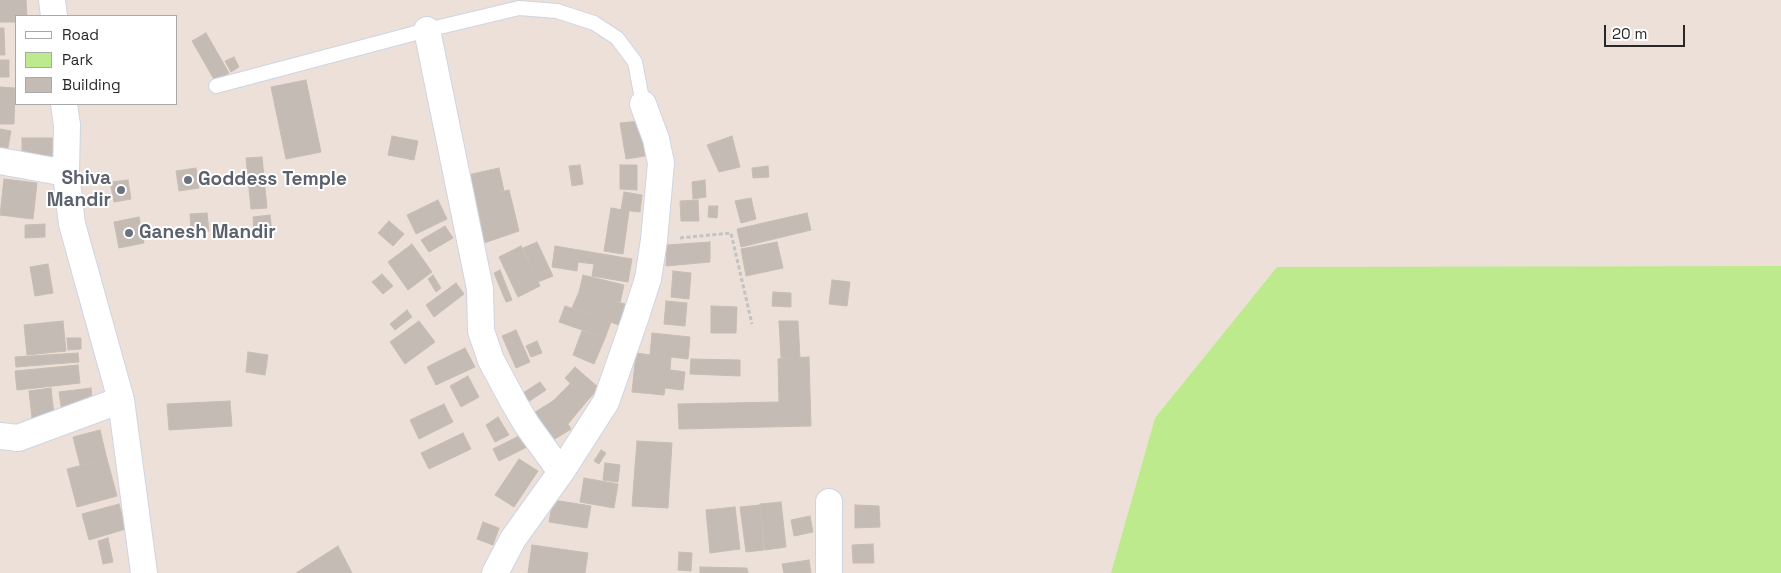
<!DOCTYPE html>
<style>
body{margin:0}
#map{position:relative;width:1781px;height:573px;overflow:hidden;background:#ede0d8;font-family:"Space Grotesk",sans-serif}
canvas{display:block}
.legend{position:absolute;left:15px;top:15px;width:162px;height:90px;box-sizing:border-box;background:#fff;border:1px solid #a9a9a9;margin:0;padding:6px 9px;list-style:none;font-size:15px;color:#282828}
.legend li{display:flex;align-items:center;gap:10px;height:25px}
.legend b{width:25px;border:1px solid #a9a9a9}
.scale{position:absolute;left:1604px;top:25px;width:81px;height:22px;box-sizing:border-box;border:2px solid #282828;border-top:0;padding-left:6px;font-size:15px;line-height:18px;white-space:nowrap;color:#282828;-webkit-text-stroke:4px #fff;paint-order:stroke}
</style>
<div id="map">
<canvas width="1781" height="573"></canvas>
<ul class="legend">
<li><b style="height:6px;background:#fff"></b>Road</li>
<li><b style="height:14px;background:#bcea8d"></b>Park</li>
<li><b style="height:14px;background:#c4bcb4"></b>Building</li>
</ul>
<div class="scale">20 m</div>
</div>
<script>
const g = document.querySelector('canvas').getContext('2d');
g.lineJoin = 'round';
function fill(path, color) { g.fillStyle = color; g.fill(path, 'evenodd'); }
const poly = rows => new Path2D(rows.map(r => 'M' + r).join(''));
function stroke(path, color, width, dash) { g.strokeStyle = color; g.lineWidth = width; g.lineCap = dash ? 'butt' : 'round'; g.setLineDash(dash || []); g.stroke(path); }
function write(font, color, halo, rows, align = 'center') {
  g.font = font + ' "Space Grotesk",sans-serif'; g.lineWidth = 4; g.setLineDash([]); g.textBaseline = 'middle'; g.strokeStyle = halo; g.fillStyle = color; for (const [text, x, y, turn = 0] of rows) {
    g.save(); g.translate(x, y); g.rotate((+turn || 0) * Math.PI / 180); g.textAlign = isNaN(turn) ? turn : align; if (halo) g.strokeText(text, 0, 0); g.fillText(text, 0, 0); g.restore();
  }
}
const green = poly([
 [1781,266,1781,573,1111,573,1155,418,1277,267]
]);
const building = poly([
 [0,0,26,0,27,16,16,16,16,22,0,22,0,0],
 [0,28,4,28,5,55,0,55,0,28],
 [206,33,229,73,215,81,192,41,206,33],
 [234,57,239,67,231,72,225,61,234,57],
 [0,60,9,60,9,77,0,77,0,60],
 [306,80,321,152,286,159,271,87,306,80],
 [0,87,15,88,14,124,0,124,0,87],
 [640,121,645,156,626,159,620,123,640,121],
 [0,129,11,131,7,153,0,152,0,129],
 [392,136,418,141,414,160,388,155,392,136],
 [732,136,740,167,719,172,707,145,732,136],
 [22,138,58,138,59,156,22,157,22,138],
 [262,157,267,208,251,209,246,158,262,157],
 [580,165,583,184,572,186,569,166,580,165],
 [620,165,637,165,637,190,620,189,620,165],
 [768,166,769,177,753,178,752,168,768,166],
 [196,168,199,188,179,191,176,171,196,168],
 [499,168,504,191,474,198,468,175,499,168],
 [4,179,37,183,33,219,0,215,4,179],
 [128,180,131,199,114,202,110,182,128,180],
 [705,180,706,197,693,199,692,182,705,180],
 [509,190,513,206,477,214,474,198,509,190],
 [624,192,642,195,640,212,621,210,624,192],
 [751,198,756,219,741,223,735,201,751,198],
 [438,200,447,219,416,234,407,215,438,200],
 [698,200,699,221,681,221,680,201,698,200],
 [513,206,519,231,481,244,477,214,513,206],
 [709,206,718,206,717,218,708,217,709,206],
 [611,208,629,211,623,254,604,251,611,208],
 [207,213,209,231,191,232,190,214,207,213],
 [807,213,811,230,741,247,737,229,807,213],
 [270,215,272,233,254,234,253,217,270,215],
 [139,217,144,243,119,248,114,222,139,217],
 [389,221,404,234,393,246,378,233,389,221],
 [45,224,45,237,25,238,25,225,45,224],
 [445,226,453,238,429,252,421,240,445,226],
 [537,242,553,276,538,282,523,248,537,242],
 [710,242,710,262,666,266,667,245,710,242],
 [777,242,783,268,746,276,741,249,777,242],
 [412,244,432,272,408,290,388,262,412,244],
 [521,246,540,286,518,297,499,257,521,246],
 [555,246,632,259,628,282,592,276,594,264,578,262,577,271,552,267,555,246],
 [48,264,53,293,35,296,30,267,48,264],
 [500,270,512,300,506,302,494,273,500,270],
 [673,271,691,273,689,299,671,297,673,271],
 [382,274,393,286,383,294,372,282,382,274],
 [433,275,441,288,436,292,428,279,433,275],
 [583,275,624,285,620,303,579,292,583,275],
 [832,280,850,282,847,306,829,304,832,280],
 [456,283,464,294,434,317,426,305,456,283],
 [579,292,625,304,619,325,572,308,579,292],
 [773,292,791,293,791,307,772,306,773,292],
 [666,301,687,303,685,326,664,324,666,301],
 [565,306,611,322,605,338,559,322,565,306],
 [711,306,737,307,736,333,711,333,711,306],
 [407,310,412,317,395,330,390,324,407,310],
 [63,321,66,351,27,355,24,325,63,321],
 [419,321,435,342,405,364,390,342,419,321],
 [779,321,798,321,800,358,781,358,779,321],
 [516,330,530,362,516,368,502,336,516,330],
 [582,331,605,338,594,364,573,355,582,331],
 [652,333,690,337,688,359,671,357,670,370,685,372,683,390,665,388,664,395,632,392,636,353,650,355,652,333],
 [67,338,81,338,81,349,68,350,67,338],
 [537,341,542,353,531,357,526,346,537,341],
 [465,348,475,367,436,385,427,367,465,348],
 [248,352,268,355,265,375,246,372,248,352],
 [78,353,79,362,16,367,15,357,78,353],
 [809,357,811,426,679,429,678,404,779,402,778,359,809,357],
 [691,359,740,360,740,376,690,374,691,359],
 [78,365,80,383,17,390,15,371,78,365],
 [575,367,599,388,587,401,565,378,575,367],
 [468,376,479,397,461,407,450,386,468,376],
 [540,382,546,390,528,402,523,393,540,382],
 [570,384,587,401,568,424,553,401,570,384],
 [51,388,55,424,33,427,29,391,51,388],
 [91,388,94,415,63,419,59,392,91,388],
 [230,401,232,426,169,430,167,404,230,401],
 [553,401,571,429,550,442,532,414,553,401],
 [444,404,453,422,419,439,410,420,444,404],
 [498,417,509,435,495,442,486,425,498,417],
 [100,430,107,459,80,465,73,437,100,430],
 [463,433,471,449,429,469,421,453,463,433],
 [523,434,529,446,499,461,493,449,523,434],
 [637,441,672,443,668,508,632,506,637,441],
 [601,450,606,453,599,464,594,461,601,450],
 [107,459,117,496,77,507,67,469,107,459],
 [519,459,538,471,514,507,495,495,519,459],
 [605,463,620,465,618,482,603,480,605,463],
 [584,478,618,484,614,508,580,502,584,478],
 [553,500,591,506,587,528,549,522,553,500],
 [781,502,786,547,765,550,760,504,781,502],
 [119,504,126,529,89,540,82,514,119,504],
 [760,505,764,550,746,552,740,507,760,505],
 [855,505,879,506,880,527,855,528,855,505],
 [735,507,740,549,710,553,706,510,735,507],
 [810,516,813,532,794,536,791,520,810,516],
 [483,522,499,528,493,545,477,539,483,522],
 [108,538,113,562,103,564,98,541,108,538],
 [873,544,874,563,853,563,852,545,873,544],
 [532,545,588,553,585,573,528,573,532,545],
 [338,546,352,573,296,573,338,546],
 [679,552,692,553,691,571,678,570,679,552],
 [809,560,811,573,784,573,782,564,809,560],
 [700,567,747,568,748,573,700,573,700,567]
]);
const path = poly([
 [680,238,731,233,752,324]
]);
const lane = poly([
 [216,86,427,30,519,8,557,11,594,23,617,38,635,62,643,104]
]);
const street = poly([
 [52,0,54,16],
 [427,30,480,289,481,331,491,360,514,403,527,425,561,472],
 [64,104,67,125,66,173,72,224,121,400,144,573],
 [0,161,66,173],
 [0,436,18,438,121,400],
 [829,502,829,573],
 [495,573,513,539,561,472,606,402,635,319,648,279,654,240,661,163,656,139,643,104]
]);
const markers = [
 [188,180,5,"#6b7280"],
 [121,190,5,"#6b7280"],
 [129,233,5,"#6b7280"]
];
const worshipNames = [
 ["Shiva",111,179,"right"],
 ["Mandir",111,201,"right"],
 ["Goddess Temple",198,180],
 ["Ganesh Mandir",139,233]
];
fill(green, '#bcea8d');
fill(building, '#c4bcb4');
stroke(building, '#c8bcb2', 1);
stroke(lane, '#cdd5e3', 16);
stroke(street, '#cdd5e3', 28);
stroke(path, '#c3c3c3', 3, [4, 2.5]);
stroke(lane, '#fff', 14);
stroke(street, '#fff', 26);
for (const [x, y, r, color] of markers) { const dot = new Path2D(); dot.arc(x, y, r, 0, 2 * Math.PI); g.fillStyle = color; g.fill(dot); stroke(dot, '#fff', 2); }
write('bold 19px', '#5b616d', '#fff', worshipNames, 'left');
</script>
